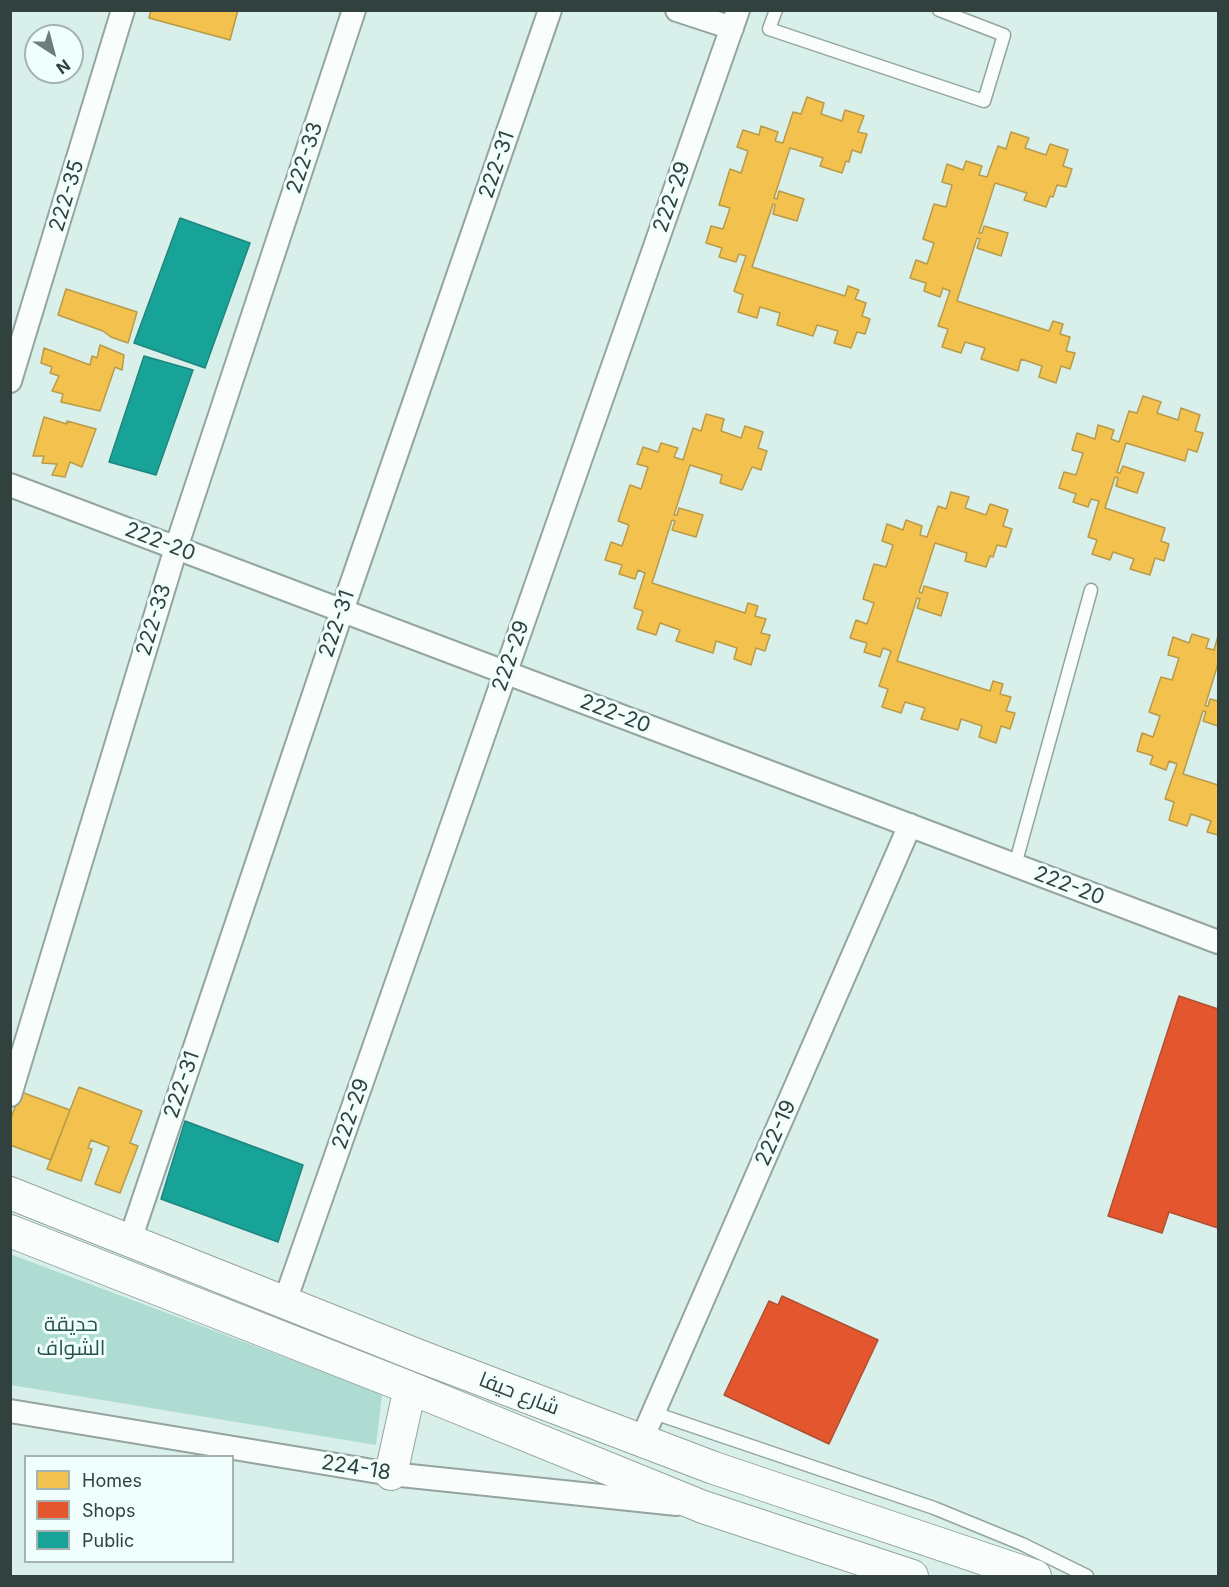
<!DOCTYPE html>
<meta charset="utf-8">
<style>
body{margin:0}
#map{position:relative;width:1229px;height:1587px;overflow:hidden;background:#d9efea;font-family:Inter,sans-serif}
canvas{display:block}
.frame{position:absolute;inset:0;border:12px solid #31413e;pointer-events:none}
.legend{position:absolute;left:24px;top:1455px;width:210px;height:108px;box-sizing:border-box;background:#f0fffc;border:2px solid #a4b3b0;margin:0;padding:8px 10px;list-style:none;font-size:18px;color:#31413e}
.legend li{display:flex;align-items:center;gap:12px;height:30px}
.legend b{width:30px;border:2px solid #a4b3b0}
.north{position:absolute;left:24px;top:24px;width:60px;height:60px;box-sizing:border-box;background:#f0fffc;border:2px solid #a4b3b0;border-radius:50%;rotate:144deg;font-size:16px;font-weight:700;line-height:24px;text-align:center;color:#31413e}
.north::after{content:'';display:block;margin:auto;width:21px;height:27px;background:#6c7e7a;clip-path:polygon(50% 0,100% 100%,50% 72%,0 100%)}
</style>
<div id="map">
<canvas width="1229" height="1587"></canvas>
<div class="frame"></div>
<ul class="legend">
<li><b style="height:16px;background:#f2c14e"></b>Homes</li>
<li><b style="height:16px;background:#e4572e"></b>Shops</li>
<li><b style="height:16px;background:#17a398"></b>Public</li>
</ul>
<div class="north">N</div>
</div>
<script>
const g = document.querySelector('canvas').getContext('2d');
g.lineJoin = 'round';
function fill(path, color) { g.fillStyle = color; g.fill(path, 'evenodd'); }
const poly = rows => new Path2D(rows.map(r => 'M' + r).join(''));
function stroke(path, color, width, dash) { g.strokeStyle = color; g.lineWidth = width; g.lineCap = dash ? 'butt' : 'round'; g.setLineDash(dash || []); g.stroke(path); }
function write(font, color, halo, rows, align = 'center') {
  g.font = font + ' Inter,Cairo,sans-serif'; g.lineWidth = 6; g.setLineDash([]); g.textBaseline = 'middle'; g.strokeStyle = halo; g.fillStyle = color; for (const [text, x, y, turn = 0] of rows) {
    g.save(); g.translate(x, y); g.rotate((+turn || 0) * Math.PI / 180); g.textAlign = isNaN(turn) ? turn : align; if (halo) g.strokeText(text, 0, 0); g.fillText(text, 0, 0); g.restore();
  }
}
const green = poly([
 [10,1254,382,1394,376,1445,11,1385]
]);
const homes = poly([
 [151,10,238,10,230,40,149,18,151,10],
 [807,97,824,103,821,114,842,121,845,110,864,116,858,132,867,134,861,153,852,150,849,162,846,161,842,173,820,166,823,158,790,148,774,198,777,199,779,191,804,199,797,221,773,214,775,205,773,204,752,267,845,296,848,286,859,290,855,299,866,303,862,316,870,319,865,334,857,332,851,348,834,343,838,331,817,325,813,336,777,325,780,313,760,307,757,318,738,312,743,295,734,291,746,256,739,254,736,262,719,257,722,248,706,243,711,226,723,229,730,208,719,205,730,169,741,173,748,151,737,147,743,130,759,135,761,126,778,132,775,141,783,143,793,112,801,114,807,97],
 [1011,132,1029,138,1025,148,1046,155,1050,144,1068,150,1063,166,1072,169,1066,187,1057,185,1053,197,1050,196,1046,207,1024,200,1027,193,995,183,979,233,982,233,984,226,1008,233,1001,256,977,248,980,239,977,238,957,301,1049,331,1053,321,1063,324,1060,334,1070,337,1066,351,1075,353,1070,369,1061,366,1056,383,1039,377,1042,366,1021,359,1018,371,981,359,985,348,965,342,961,353,942,347,948,329,938,326,950,291,943,288,940,297,924,291,926,283,910,278,916,260,927,264,934,243,923,239,934,204,946,207,952,185,942,182,947,164,963,170,966,161,982,166,979,175,987,177,998,146,1006,149,1011,132],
 [66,289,137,312,128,343,111,337,103,331,58,315,66,289],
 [100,345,124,355,122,370,115,367,100,411,61,402,63,394,52,391,59,376,50,373,52,367,41,363,44,348,90,365,92,356,97,358,100,345],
 [1143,396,1161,402,1157,413,1178,420,1181,408,1200,415,1195,431,1203,433,1197,452,1188,449,1185,461,1126,443,1117,472,1120,473,1123,466,1144,473,1137,493,1116,486,1118,478,1115,477,1105,508,1165,528,1161,541,1169,544,1164,561,1155,558,1150,575,1130,569,1134,559,1113,552,1110,560,1092,554,1097,540,1088,537,1099,501,1091,499,1088,507,1073,502,1076,494,1059,488,1064,472,1076,475,1083,453,1072,450,1077,433,1095,439,1098,425,1114,430,1111,439,1119,442,1129,411,1137,413,1143,396],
 [706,414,724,419,721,431,741,438,745,426,763,432,758,448,767,451,761,470,752,467,742,490,720,483,722,475,690,465,674,515,677,515,679,508,703,515,696,537,672,530,675,521,672,520,652,583,745,613,748,603,758,606,755,616,766,619,761,633,770,635,765,651,756,648,751,665,734,659,737,648,716,641,713,653,676,641,680,630,660,623,656,635,637,629,643,611,634,608,645,573,638,570,635,579,619,574,622,565,605,560,611,542,622,546,629,525,618,521,630,485,641,489,648,467,637,464,643,447,658,452,661,443,678,448,674,457,683,460,693,428,701,431,706,414],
 [44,417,67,424,67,421,96,429,82,467,70,462,65,477,52,475,57,464,42,463,44,456,33,456,44,417],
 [951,492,969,497,965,508,986,515,990,504,1008,510,1003,526,1012,529,1006,547,997,545,993,557,990,556,986,567,965,561,967,553,935,543,919,592,922,593,924,586,948,593,941,616,917,608,920,599,917,598,897,661,990,691,993,681,1003,684,1000,694,1011,697,1006,711,1015,713,1010,729,1001,726,996,743,979,737,982,726,961,719,958,730,921,719,925,708,905,702,901,713,882,707,888,689,879,686,891,651,883,648,880,657,864,652,867,643,850,638,856,620,867,624,874,603,863,599,874,564,886,567,893,545,882,541,887,524,903,530,906,520,922,526,920,535,927,537,938,506,946,509,951,492],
 [1192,634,1209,639,1206,648,1214,650,1218,636,1218,664,1205,706,1208,706,1210,699,1218,701,1218,726,1203,721,1206,712,1203,711,1183,774,1218,785,1218,835,1207,832,1211,821,1191,814,1187,826,1169,820,1174,802,1165,799,1177,764,1169,761,1166,770,1150,764,1153,756,1137,751,1142,733,1153,737,1160,716,1149,712,1161,677,1172,680,1179,658,1168,655,1173,637,1189,643,1192,634],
 [79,1087,142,1111,130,1143,138,1146,120,1193,95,1184,109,1147,91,1140,88,1148,92,1149,81,1181,47,1169,79,1087],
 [21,1092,70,1110,51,1160,10,1145,10,1120,21,1092]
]);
const shops = poly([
 [1179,996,1218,1009,1218,1228,1169,1212,1162,1233,1108,1216,1179,996],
 [782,1296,878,1340,829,1444,724,1395,769,1301,778,1305,782,1296]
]);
const public = poly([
 [180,218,250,243,205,368,134,343,180,218],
 [144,356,193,370,156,475,109,462,144,356],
 [185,1121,303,1165,278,1242,161,1199,185,1121]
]);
const service = poly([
 [776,10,769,29,984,101,1004,35,939,10],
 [1015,865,1091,590],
 [654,1413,934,1508,1022,1544,1087,1576]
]);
const minor = poly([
 [677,10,732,28],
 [10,381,123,10],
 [10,485,1218,942],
 [10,1095,176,548,354,10],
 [130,1240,342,611,550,10],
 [285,1301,738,10],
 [10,1411,391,1474,677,1504],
 [641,1441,910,825]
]);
const secondary = poly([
 [10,1193,422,1357,714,1468,1035,1576],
 [10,1231,410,1388,703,1507,912,1576],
 [391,1474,410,1388]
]);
const streetNames = [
 ["222-33",305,158,-72],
 ["222-31",497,165,-71],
 ["222-35",67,196,-73],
 ["222-29",672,197,-71],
 ["222-20",160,542,21],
 ["222-33",154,620,-73],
 ["222-31",337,624,-71],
 ["222-29",511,656,-71],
 ["222-20",615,714,21],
 ["222-20",1069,886,21],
 ["222-31",182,1085,-71],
 ["222-29",351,1114,-71],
 ["222-19",776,1133,-66],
 ["شارع حيفا",519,1394,21],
 ["224-18",356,1468,9]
];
const parkNames = [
 ["حديقة",71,1325],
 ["الشواف",71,1349]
];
fill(green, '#aedbd2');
fill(homes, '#f2c14e');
stroke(homes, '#b89b49', 1.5);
fill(shops, '#e4572e');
stroke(shops, '#ae5033', 1.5);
fill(public, '#17a398');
stroke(public, '#1f867d', 1.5);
stroke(service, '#93a4a1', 15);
stroke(minor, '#93a4a1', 26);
stroke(secondary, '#93a4a1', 34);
stroke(service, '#f9fdfc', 12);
stroke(minor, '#f9fdfc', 22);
stroke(secondary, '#f9fdfc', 32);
write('21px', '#31413e', '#f0fffc', streetNames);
write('21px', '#27524b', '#f0fffc', parkNames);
</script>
